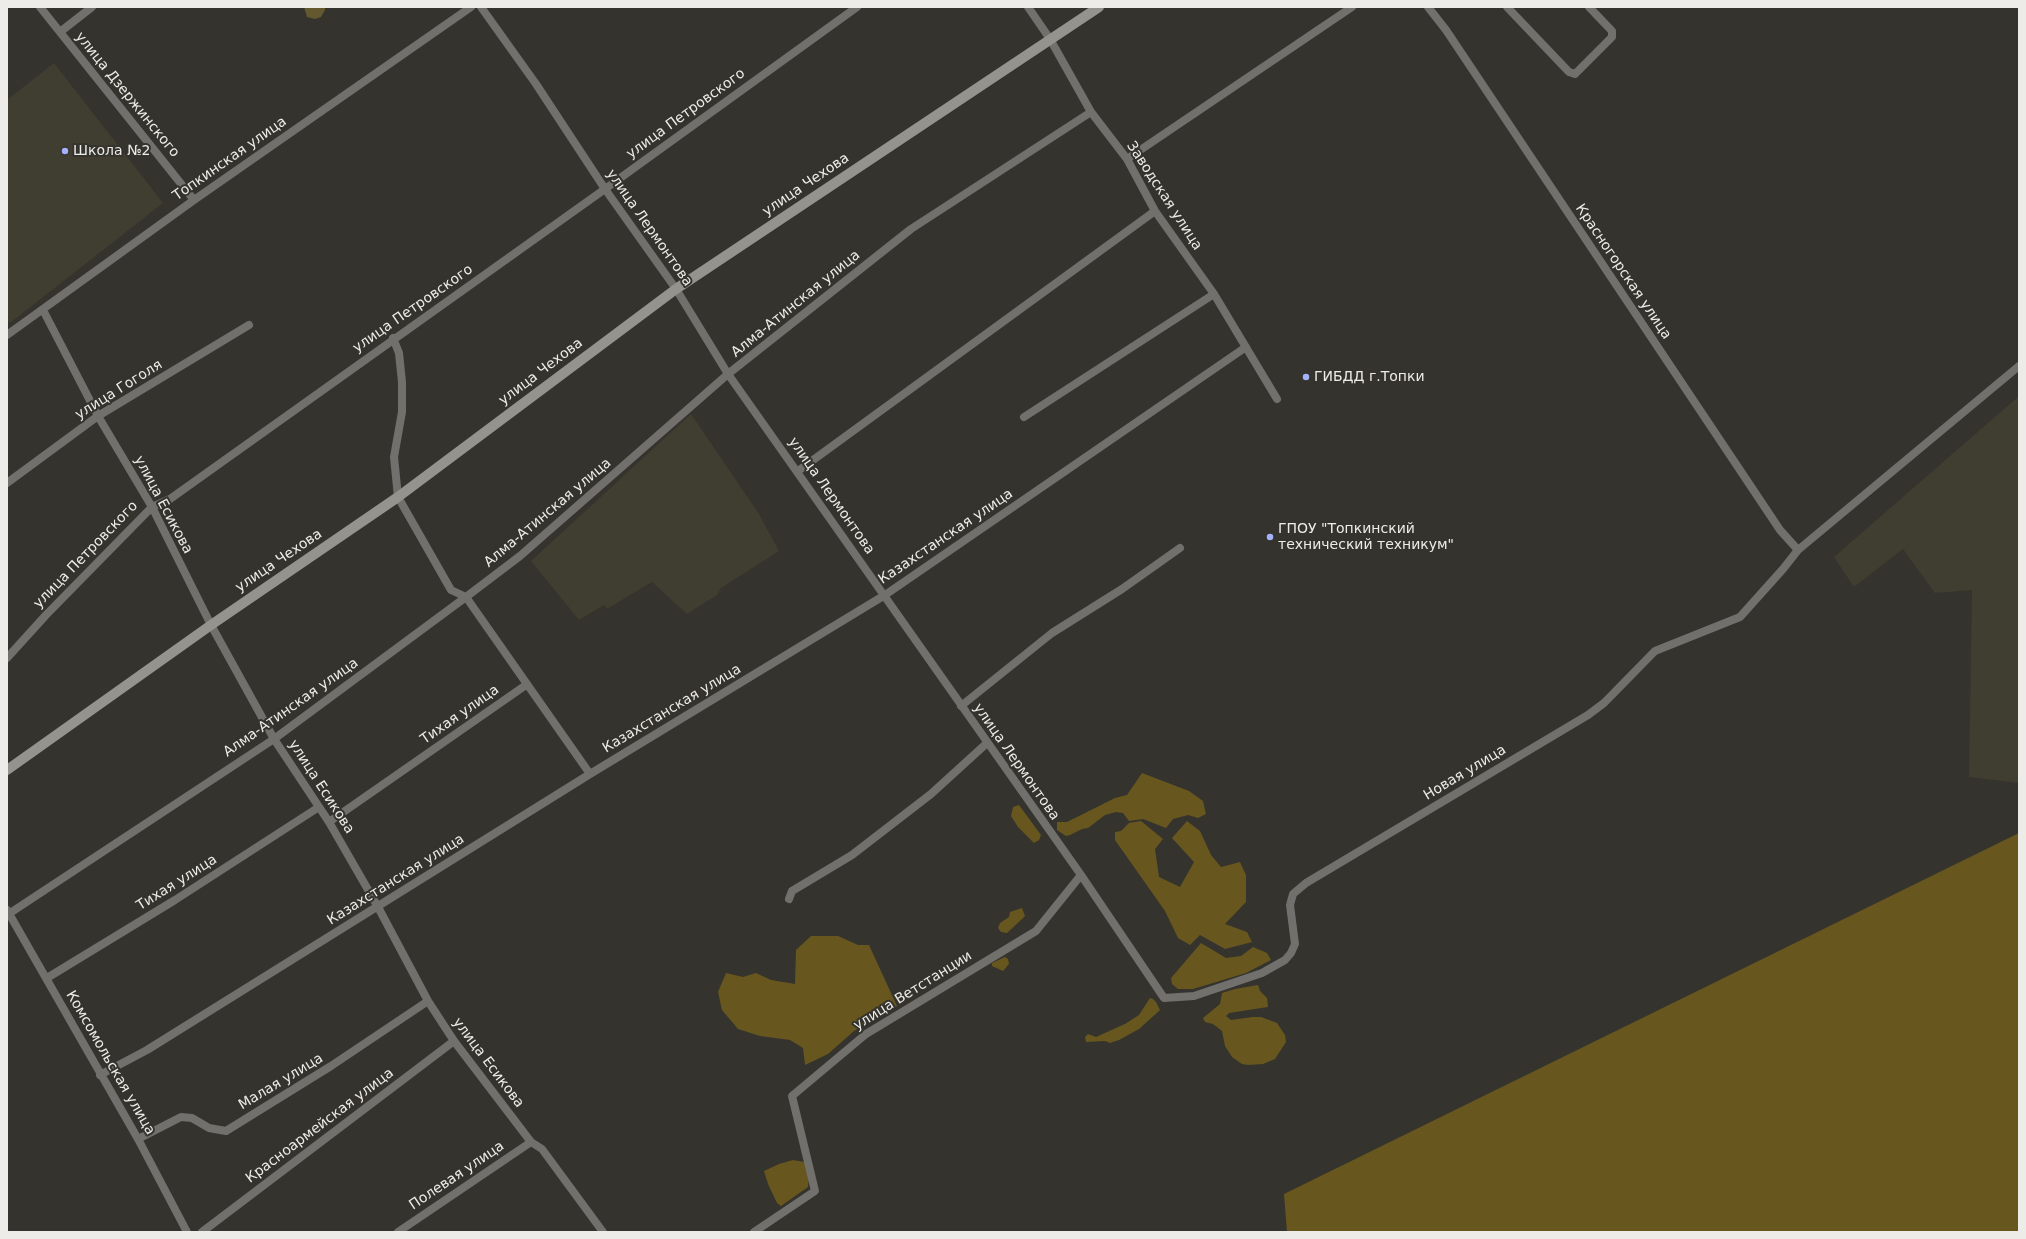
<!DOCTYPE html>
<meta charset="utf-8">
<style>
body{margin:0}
#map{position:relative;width:2026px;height:1239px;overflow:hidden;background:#35332d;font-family:"DejaVu Sans",sans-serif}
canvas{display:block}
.frame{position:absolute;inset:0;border:8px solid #edece8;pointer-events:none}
</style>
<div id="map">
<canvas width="2026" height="1239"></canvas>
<div class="frame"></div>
</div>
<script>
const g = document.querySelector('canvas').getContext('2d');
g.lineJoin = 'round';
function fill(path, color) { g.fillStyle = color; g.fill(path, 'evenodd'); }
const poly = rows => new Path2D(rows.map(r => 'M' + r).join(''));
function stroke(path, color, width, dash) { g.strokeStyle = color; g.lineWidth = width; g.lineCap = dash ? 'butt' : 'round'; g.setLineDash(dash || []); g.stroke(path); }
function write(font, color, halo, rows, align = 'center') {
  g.font = font + ' "DejaVu Sans",sans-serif'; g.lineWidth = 4; g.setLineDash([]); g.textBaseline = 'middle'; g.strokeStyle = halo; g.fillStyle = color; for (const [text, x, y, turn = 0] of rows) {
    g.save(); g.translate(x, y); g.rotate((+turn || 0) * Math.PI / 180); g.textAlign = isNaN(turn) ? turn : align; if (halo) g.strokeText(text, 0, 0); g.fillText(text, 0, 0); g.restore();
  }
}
const built = poly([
 [54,63,163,203,10,323,7,320,7,100],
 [2019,396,2019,783,1969,777,1972,590,1935,593,1903,549,1854,587,1834,557],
 [691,414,759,514,779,551,721,588,717,595,687,614,652,582,607,609,604,605,579,620,531,561]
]);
const green = poly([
 [304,7,325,7,325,10,321,17,315,19,307,17]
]);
const forest = poly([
 [1142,773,1189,791,1203,801,1206,814,1198,818,1188,815,1173,819,1166,828,1143,819,1129,821,1123,813,1116,812,1105,815,1088,828,1082,829,1070,835,1066,836,1057,830,1057,822,1067,822,1115,798,1127,795],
 [1019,805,1041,835,1039,840,1034,843,1018,827,1011,816,1013,807],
 [1141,821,1163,839,1155,849,1159,877,1180,887,1194,862,1172,838,1187,821,1200,831,1211,855,1221,867,1240,862,1246,875,1246,902,1225,924,1247,932,1252,942,1225,949,1200,935,1190,945,1178,938,1165,911,1115,840,1115,832,1121,831,1129,823],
 [2019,833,2019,1232,1287,1232,1284,1194],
 [1022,908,1025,916,1022,919,1007,933,1001,932,998,928,1000,923,1009,917,1010,912],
 [811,936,838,936,858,945,869,945,897,1006,854,1031,828,1054,805,1065,803,1048,790,1040,760,1036,738,1029,722,1010,718,992,726,973,743,977,756,973,771,980,795,984,796,950],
 [1201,943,1226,958,1241,956,1253,947,1267,953,1271,960,1246,973,1193,989,1178,989,1172,984,1171,978],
 [1005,957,1008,959,1009,964,1003,971,992,966,992,963],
 [1258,985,1260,991,1267,998,1268,1007,1229,1013,1226,1016,1231,1020,1253,1017,1261,1017,1277,1023,1285,1035,1286,1042,1275,1059,1263,1064,1248,1065,1242,1064,1232,1057,1225,1046,1222,1031,1213,1024,1205,1022,1203,1018,1220,1004,1222,993,1235,989],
 [1150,998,1153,999,1156,1002,1160,1010,1139,1029,1119,1040,1110,1043,1105,1041,1086,1042,1085,1037,1088,1034,1096,1037,1125,1024,1139,1015],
 [793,1160,804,1162,809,1176,808,1187,781,1206,777,1203,768,1184,764,1171,779,1164]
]);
const street = poly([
 [40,7,194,200],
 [481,7,536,84,605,189,676,289,728,374,1081,875,1164,998,1194,996,1262,973,1285,960,1291,953,1295,944,1290,905,1293,894,1306,883,1588,715,1604,703,1655,651,1740,617,1783,569,1798,550,2019,366],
 [1028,7,1050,39,1091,112,1127,159,1155,211,1214,294,1277,399],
 [1428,7,1446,30,1780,530,1798,550],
 [1507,7,1569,72,1575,74,1612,37,1612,31,1589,7],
 [60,32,92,7],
 [1127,159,1352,7],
 [43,310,98,416,152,507,211,625,274,739,329,822,378,907,428,1001,454,1041,531,1142,542,1149,603,1232],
 [7,335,194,200,471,7],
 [393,338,399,353,402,382,402,412,394,457,398,497,451,590,466,597,590,774],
 [1024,417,1214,294],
 [798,471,1155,211],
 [7,483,98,416,249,325],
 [7,658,46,615,152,507,170,499,605,189,857,7],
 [961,706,1052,633,1122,589,1180,548],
 [329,822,526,685],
 [789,899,792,891,852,855,931,794,987,743],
 [7,910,138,1139,187,1232],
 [7,915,274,739,466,597,520,556,728,374,911,229,1091,112],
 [47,978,175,900,319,807],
 [100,1075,147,1050,590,774,885,595,1246,347],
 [138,1139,181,1117,192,1118,209,1128,226,1131,331,1066,428,1001],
 [202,1232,454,1041],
 [398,1232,531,1142],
 [754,1232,815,1191,792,1096,866,1034,1036,931,1081,875]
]);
const secondary = poly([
 [7,770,211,625,398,497,676,289,1099,7]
]);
const markers = [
 [65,151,4,"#a6b1fc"],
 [1306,377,4,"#a6b1fc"],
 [1270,537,4,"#a6b1fc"]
];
const streetNames = [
 ["улица Дзержинского",127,95,51],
 ["улица Петровского",686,114,-36],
 ["Топкинская улица",230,159,-35],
 ["улица Чехова",806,185,-34],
 ["Заводская улица",1164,196,57],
 ["улица Лермонтова",649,228,55],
 ["Красногорская улица",1623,272,56],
 ["Алма-Атинская улица",796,304,-39],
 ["улица Петровского",413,309,-35],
 ["улица Чехова",541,372,-37],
 ["улица Гоголя",119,390,-32],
 ["улица Лермонтова",831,496,55],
 ["улица Есикова",163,505,62],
 ["Алма-Атинская улица",548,513,-40],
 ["Казахстанская улица",946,537,-34],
 ["улица Петровского",86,555,-46],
 ["улица Чехова",279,561,-34],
 ["Алма-Атинская улица",291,708,-35],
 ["Казахстанская улица",672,709,-31],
 ["Тихая улица",460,715,-35],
 ["улица Лермонтова",1016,762,55],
 ["Новая улица",1465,773,-31],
 ["улица Есикова",321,787,57],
 ["Казахстанская улица",396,880,-32],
 ["Тихая улица",177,883,-32],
 ["улица Ветстанции",913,991,-32],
 ["Комсомольская улица",110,1063,60],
 ["улица Есикова",488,1063,53],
 ["Малая улица",281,1082,-31],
 ["Красноармейская улица",320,1126,-37],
 ["Полевая улица",457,1176,-34]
];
const poiNames = [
 ["Школа №2",73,151],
 ["ГИБДД г.Топки",1314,377],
 ["ГПОУ \"Топкинский",1278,529],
 ["технический техникум\"",1278,545]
];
fill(built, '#403d31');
fill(green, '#64582f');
fill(forest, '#67571f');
stroke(street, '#71706d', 8);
stroke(secondary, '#94938e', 10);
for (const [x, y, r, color] of markers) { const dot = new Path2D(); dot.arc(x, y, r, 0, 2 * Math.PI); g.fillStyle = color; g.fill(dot); stroke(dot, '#35332d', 1.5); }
write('14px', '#edece8', '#35332d', streetNames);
write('14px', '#edece8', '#35332d', poiNames, 'left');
</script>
